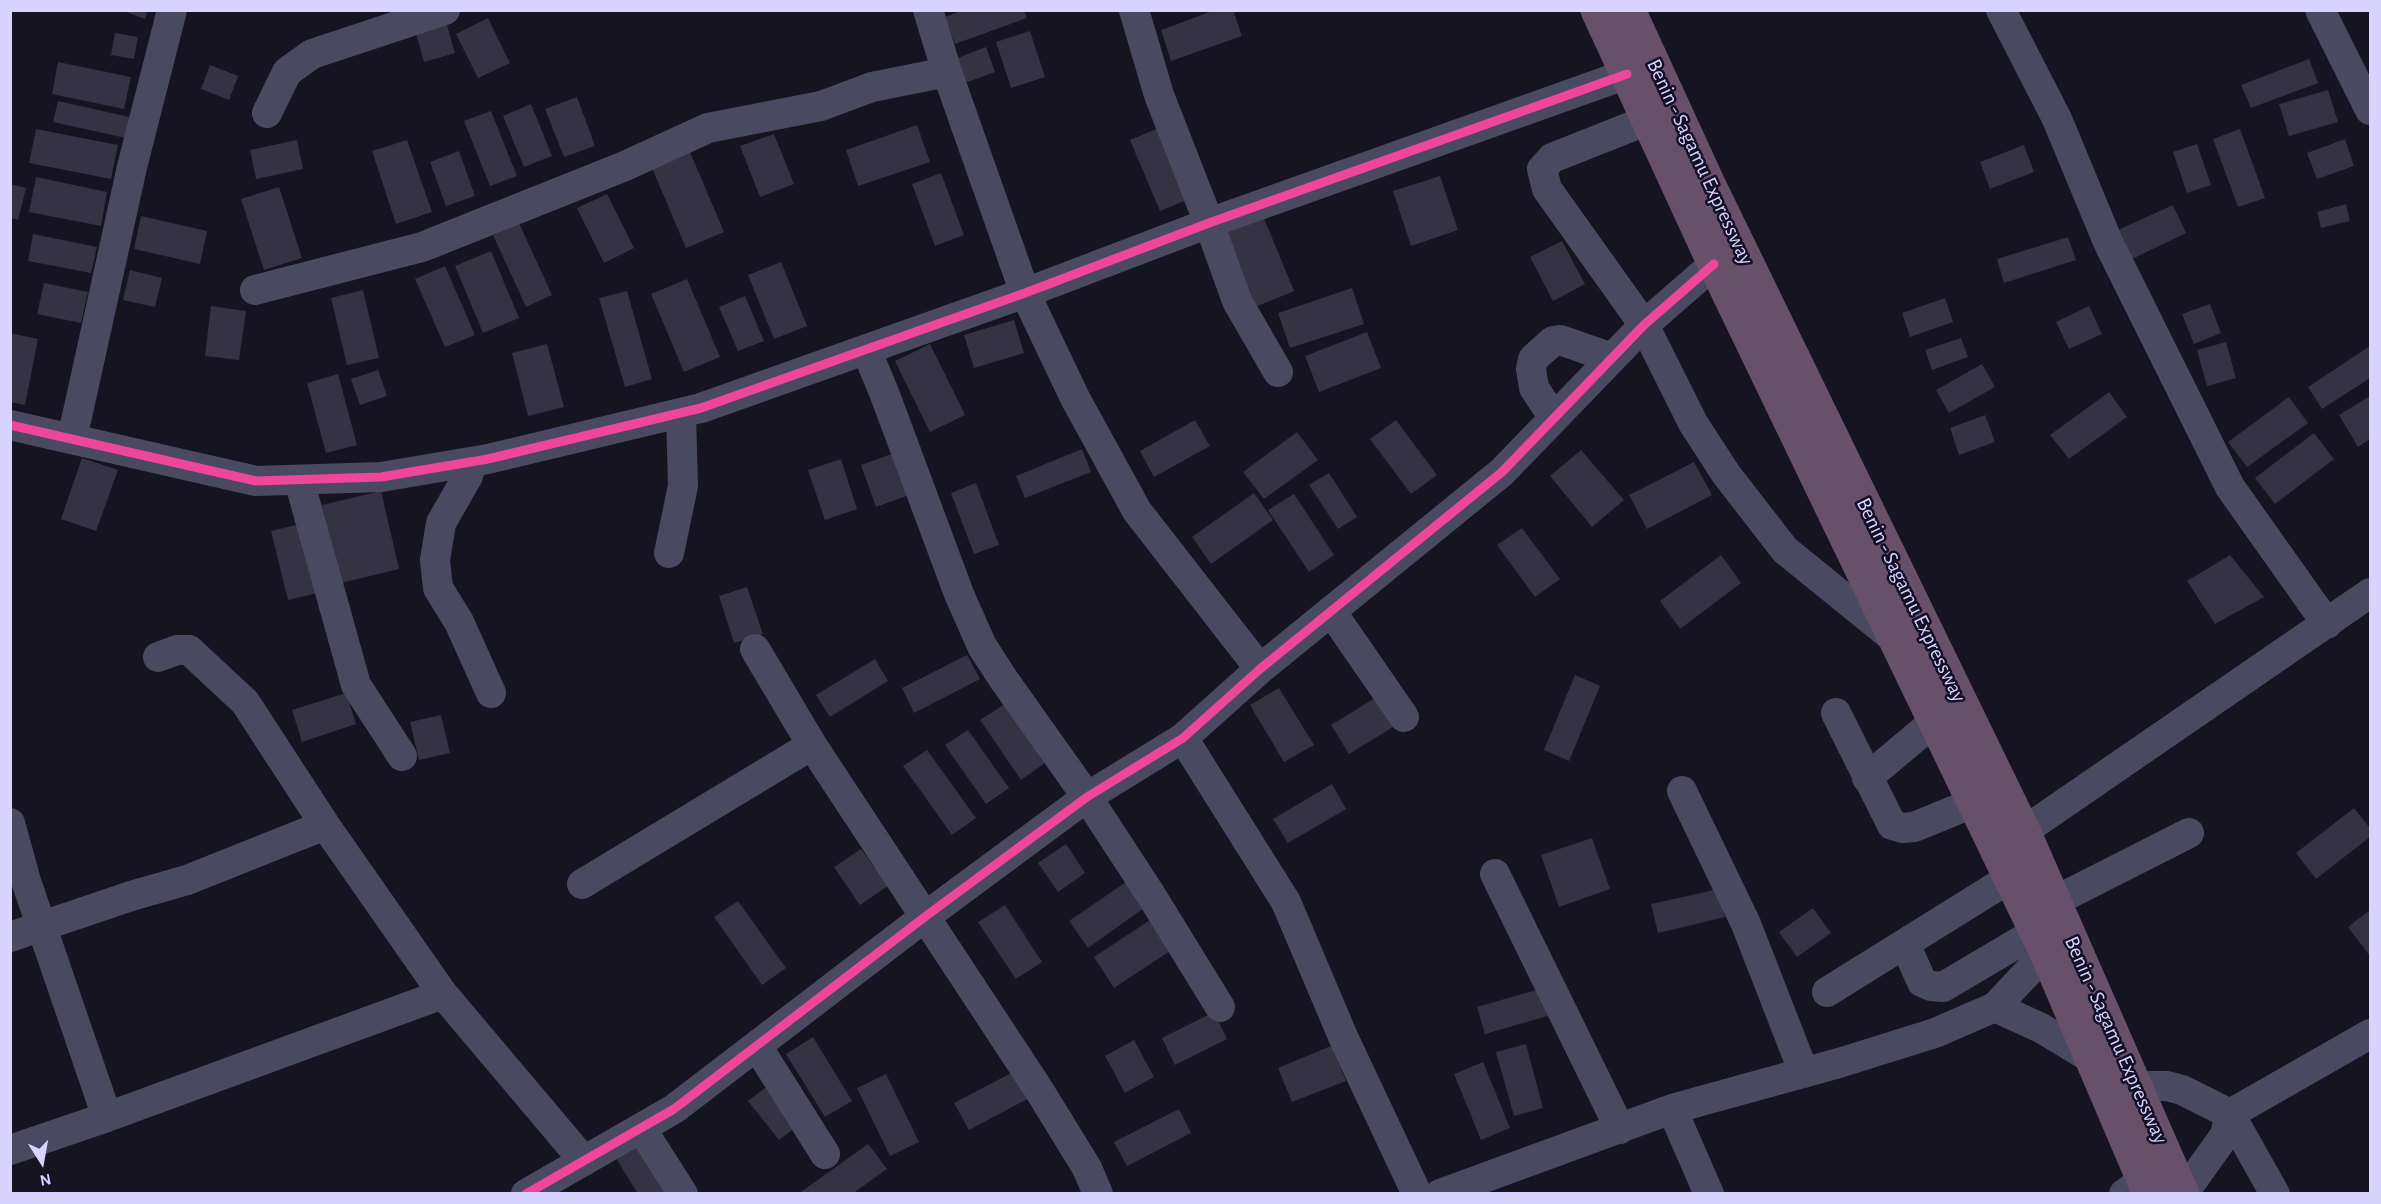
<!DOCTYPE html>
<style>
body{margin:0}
#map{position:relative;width:2381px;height:1204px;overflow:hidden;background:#161421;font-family:"Alegreya Sans",sans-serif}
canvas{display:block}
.frame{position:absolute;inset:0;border:12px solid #d9d4ff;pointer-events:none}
.north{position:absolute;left:12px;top:1132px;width:60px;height:60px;-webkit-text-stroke:4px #130f26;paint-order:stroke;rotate:169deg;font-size:16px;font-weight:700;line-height:24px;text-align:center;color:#d9d4ff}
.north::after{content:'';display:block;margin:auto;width:21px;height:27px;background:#d9d4ff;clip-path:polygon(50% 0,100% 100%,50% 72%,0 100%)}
</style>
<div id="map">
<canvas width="2381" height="1204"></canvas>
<div class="frame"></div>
<div class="north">N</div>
</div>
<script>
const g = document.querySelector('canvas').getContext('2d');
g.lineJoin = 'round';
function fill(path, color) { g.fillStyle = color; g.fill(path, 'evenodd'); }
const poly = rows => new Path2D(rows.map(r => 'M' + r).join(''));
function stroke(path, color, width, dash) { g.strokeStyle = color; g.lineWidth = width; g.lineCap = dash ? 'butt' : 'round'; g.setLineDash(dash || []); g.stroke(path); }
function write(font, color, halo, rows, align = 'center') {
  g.font = font + ' "Alegreya Sans",sans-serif'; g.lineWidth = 5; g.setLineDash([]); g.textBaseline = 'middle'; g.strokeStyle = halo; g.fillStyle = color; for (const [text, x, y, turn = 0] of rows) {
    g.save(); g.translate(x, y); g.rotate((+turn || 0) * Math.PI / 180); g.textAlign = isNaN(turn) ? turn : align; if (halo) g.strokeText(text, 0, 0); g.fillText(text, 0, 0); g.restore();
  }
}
const building = poly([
 [121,10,148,10,145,19],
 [963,10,1024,10,1027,18,955,44,945,17],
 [1215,10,1233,10,1242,36,1171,61,1161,30],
 [488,18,510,63,478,78,456,34],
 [446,22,455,53,424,62,415,30],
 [1030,31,1045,77,1011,88,996,42],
 [115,33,138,37,134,59,111,55],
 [986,47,995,72,959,85,950,61],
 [2309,59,2318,83,2251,108,2241,85],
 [58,62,131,77,124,109,52,94],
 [210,65,238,76,229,100,201,89],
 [2328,90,2338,122,2289,136,2279,104],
 [577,97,595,146,564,157,545,109],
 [58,101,134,118,130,139,53,122],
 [531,104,552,156,524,167,503,116],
 [491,111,517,176,490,186,464,121],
 [917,125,930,162,858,186,846,150],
 [1159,128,1189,199,1160,211,1130,140],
 [36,129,118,145,111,179,29,163],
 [2240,129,2265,198,2238,207,2213,139],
 [774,134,794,184,760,197,740,146],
 [2345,139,2354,166,2317,179,2307,153],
 [297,140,303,169,256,179,250,150],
 [407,140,432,212,396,224,372,151],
 [2197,144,2211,185,2187,193,2173,152],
 [2024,145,2034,172,1990,189,1980,162],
 [459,151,475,196,446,206,430,162],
 [690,152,724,232,686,248,652,168],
 [941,173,964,235,935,246,912,184],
 [1440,176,1458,230,1411,246,1393,191],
 [36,177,107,192,101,226,29,212],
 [10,184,26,188,18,220,10,218],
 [279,187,302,258,264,270,241,199],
 [607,194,634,248,604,263,577,208],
 [2346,204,2350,221,2321,228,2317,212],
 [2173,205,2186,233,2132,259,2118,230],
 [141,216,207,231,200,264,134,249],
 [1263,216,1294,291,1253,308,1221,234],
 [519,223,552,295,526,307,493,235],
 [33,234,97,247,91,273,28,261],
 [2068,237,2076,260,2004,283,1997,259],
 [1562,241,1585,284,1553,301,1530,257],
 [491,251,519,318,483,333,455,266],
 [781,262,807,326,774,339,748,275],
 [445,266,475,335,445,347,415,279],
 [130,270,162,278,155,307,123,300],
 [687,279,720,357,684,372,651,294],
 [44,283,88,292,81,323,37,314],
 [1352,288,1364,324,1290,348,1278,313],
 [363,290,379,358,347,365,331,298],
 [627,291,652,379,625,387,599,298],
 [745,296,764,341,738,351,719,307],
 [1945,298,1953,322,1910,337,1902,313],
 [2210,304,2221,333,2194,344,2182,314],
 [211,306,246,311,239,360,205,356],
 [2089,306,2102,334,2069,349,2056,322],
 [1014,320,1024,353,974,368,964,335],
 [1367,332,1381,368,1319,392,1305,356],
 [10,333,38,339,25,405,10,402],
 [1961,338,1968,357,1932,370,1925,350],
 [2226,342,2236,378,2207,386,2197,350],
 [547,344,564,407,528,416,512,353],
 [930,344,965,415,930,432,895,361],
 [2370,346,2370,378,2322,409,2308,387],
 [1982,364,1995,387,1949,413,1936,390],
 [378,370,387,396,360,405,351,379],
 [338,374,357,445,326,453,307,383],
 [2109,392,2127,417,2069,459,2050,435],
 [2370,396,2370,439,2358,447,2339,415],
 [2289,397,2308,423,2247,467,2228,442],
 [1985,415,1995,442,1959,455,1950,428],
 [1195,420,1210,446,1154,477,1140,451],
 [1396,420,1437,475,1411,494,1370,439],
 [1297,432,1318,460,1264,499,1243,472],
 [2314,433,2334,459,2275,504,2255,478],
 [1082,449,1091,472,1025,498,1016,476],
 [1581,450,1624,500,1592,527,1550,476],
 [897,452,912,494,876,507,861,465],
 [82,458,118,470,96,531,61,519],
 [841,459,857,509,825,520,808,470],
 [1694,462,1712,495,1647,529,1629,495],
 [1329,473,1357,517,1338,529,1309,485],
 [976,483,999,545,974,554,951,493],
 [381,491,399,569,341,583,322,505],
 [1254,493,1273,520,1211,564,1192,537],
 [1294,494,1334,555,1309,572,1268,510],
 [304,523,322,592,288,600,271,531],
 [1522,528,1560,579,1535,597,1497,545],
 [1721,555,1741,583,1680,629,1660,601],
 [2230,555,2264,597,2215,624,2187,581],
 [747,587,763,634,734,643,719,596],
 [967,655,980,679,914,713,902,688],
 [875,659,888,681,830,717,816,695],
 [1575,675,1600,686,1569,761,1544,750],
 [1279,688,1314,745,1284,762,1250,705],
 [346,693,356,724,302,742,292,710],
 [1380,695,1398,724,1349,754,1331,725],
 [1008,702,1048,761,1021,780,980,720],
 [441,715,450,753,419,760,410,722],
 [968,730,1009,788,986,804,945,745],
 [927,750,976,818,952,835,903,766],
 [1332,784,1346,809,1288,843,1273,819],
 [2354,808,2370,828,2370,837,2316,879,2296,853],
 [1592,838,1610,889,1559,907,1541,855],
 [1066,844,1085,873,1058,892,1038,863],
 [861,849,888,886,860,905,834,867],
 [1126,882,1144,908,1088,948,1069,921],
 [1719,889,1725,917,1658,933,1651,904],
 [738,901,786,968,762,985,714,917],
 [1005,905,1042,962,1016,979,978,922],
 [1813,908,1831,933,1797,957,1779,932],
 [2370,910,2370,956,2348,927],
 [1153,918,1173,949,1114,988,1094,957],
 [1543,988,1551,1015,1485,1034,1477,1007],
 [1214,1012,1227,1039,1175,1065,1162,1038],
 [813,1037,852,1101,825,1117,786,1054],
 [1134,1040,1154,1077,1125,1093,1105,1056],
 [1526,1044,1543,1108,1514,1116,1496,1052],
 [1331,1046,1346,1081,1292,1102,1278,1068],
 [1483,1062,1510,1128,1481,1140,1454,1074],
 [1017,1070,1031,1097,969,1130,954,1103],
 [886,1074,919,1142,890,1156,857,1088],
 [770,1084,801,1123,779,1140,748,1101],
 [1179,1109,1191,1133,1127,1166,1114,1142],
 [638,1138,672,1194,638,1194,613,1153],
 [868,1144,887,1169,852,1194,798,1194]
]);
const minor = poly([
 [928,10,947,72,1025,293,1075,398,1137,511,1260,669],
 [1134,10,1159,95,1209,223,1237,301,1278,372],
 [2001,10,2057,119,2108,242,2230,487,2327,624],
 [2320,10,2370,110],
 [267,113,287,72,312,54,445,10],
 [1648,120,1552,158,1542,169,1547,189,1644,325,1693,423,1726,474,1785,550,1896,640],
 [255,290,422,247,625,166,708,128,821,106,872,87,947,72],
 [866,349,885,395,959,594,982,646,1004,680,1087,797,1151,895,1220,1007],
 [1554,418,1534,388,1531,369,1533,359,1553,341,1560,340,1612,358],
 [10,425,256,481,381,477,488,459,701,408,1025,293,1209,223,1627,74],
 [72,439,132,167,172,10],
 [472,462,468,476,441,523,435,560,438,588,459,622,491,693],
 [299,480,356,685,402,756],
 [669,553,683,486,681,415],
 [1331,611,1404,717],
 [755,649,812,745,1039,1090,1087,1168,1098,1194],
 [158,657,177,650,189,650,245,702,325,825,443,994,584,1161],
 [1836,713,1892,825,1902,828,1914,827,1973,803],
 [1183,738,1286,902,1344,1039,1417,1194],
 [1867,778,1935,721],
 [1682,791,1746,924,1804,1073],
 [10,823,26,881,107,1117],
 [2001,825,2024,831,2370,593],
 [1495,874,1620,1129],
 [582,884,812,745],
 [2055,901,2189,833],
 [10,937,131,896,187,880,325,825],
 [1905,944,1922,982,1931,986,1943,987,2036,932],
 [1827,992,2010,878],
 [1995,1007,2041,1028,2092,1059],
 [757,1046,825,1154],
 [2136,1086,2167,1086,2182,1090,2230,1114,2275,1194],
 [1672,1109,1709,1194],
 [641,1128,683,1194],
 [10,1150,107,1117,443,994],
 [526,1194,674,1109,926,916,1087,797,1183,738,1260,669,1502,472,1644,325,1714,264],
 [1440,1194,1672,1109,1839,1063,1935,1033,1995,1007,2046,953],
 [2124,1194,2143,1180],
 [2183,1194,2225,1135,2230,1114,2370,1034]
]);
const highway = poly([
 [1597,10,1714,264,2046,953,2149,1194],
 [1629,10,1708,182,2024,831,2183,1194]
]);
const cycleway = poly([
 [10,425,256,481,381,477,488,459,701,408,1025,293,1209,223,1627,74],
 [526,1194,674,1109,926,916,1087,797,1183,738,1260,669,1502,472,1644,325,1714,264]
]);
const streetNames = [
 ["Benin - Sagamu Expressway",1700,162,65],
 ["Benin - Sagamu Expressway",1911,600,64],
 ["Benin - Sagamu Expressway",2116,1040,66]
];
fill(building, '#343243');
stroke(minor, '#4a4962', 30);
stroke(highway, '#67516a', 33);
stroke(cycleway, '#ed469a', 9);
write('21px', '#d9d4ff', '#130f26', streetNames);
</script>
